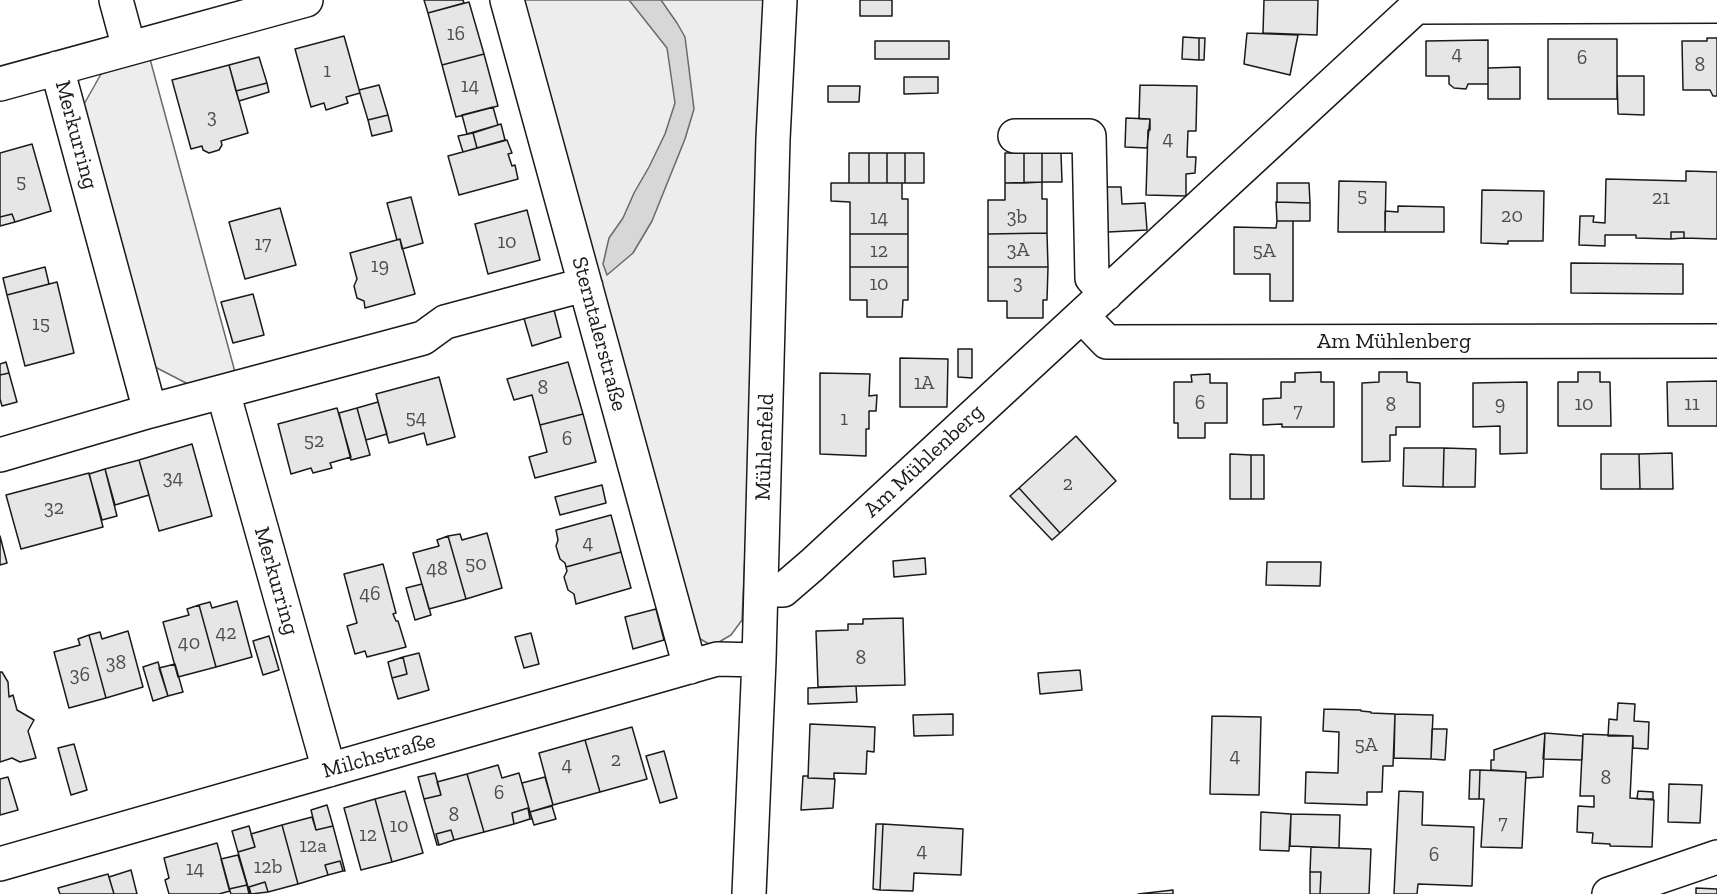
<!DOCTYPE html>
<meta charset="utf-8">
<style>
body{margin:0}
canvas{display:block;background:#fff}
</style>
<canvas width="1717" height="894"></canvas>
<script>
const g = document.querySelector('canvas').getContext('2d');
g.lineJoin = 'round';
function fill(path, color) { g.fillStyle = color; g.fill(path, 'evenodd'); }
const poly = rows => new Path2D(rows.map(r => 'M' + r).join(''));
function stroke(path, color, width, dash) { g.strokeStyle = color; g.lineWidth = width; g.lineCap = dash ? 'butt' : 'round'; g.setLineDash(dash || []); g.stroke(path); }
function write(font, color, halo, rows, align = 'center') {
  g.font = font + ' "Zilla Slab",serif'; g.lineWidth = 4.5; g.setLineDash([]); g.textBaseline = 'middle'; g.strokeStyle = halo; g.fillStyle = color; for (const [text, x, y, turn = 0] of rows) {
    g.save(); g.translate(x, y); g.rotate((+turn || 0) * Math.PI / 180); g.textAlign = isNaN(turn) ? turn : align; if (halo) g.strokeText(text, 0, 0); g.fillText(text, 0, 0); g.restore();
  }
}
const green = poly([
 [516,0,770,0,742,620,731,635,719,642,709,644,690,633,516,0],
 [150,59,235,372,188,384,155,367,83,106,101,74,150,59]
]);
const water = poly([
 [629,0,661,0,677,23,685,37,694,109,685,139,652,221,633,253,607,275,603,264,609,238,623,218,634,193,649,167,665,134,675,103,667,48,629,0]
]);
const building = poly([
 [424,0,463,0,464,3,428,13,424,0],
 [860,0,892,0,892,16,860,16,860,0],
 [1264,0,1318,0,1317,35,1263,33,1264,0],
 [469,2,484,54,442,65,428,13,469,2],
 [1247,33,1298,35,1290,75,1244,64,1247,33],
 [344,36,360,93,346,97,348,103,326,110,324,103,311,107,295,49,344,36],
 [1183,37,1199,38,1199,60,1182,59,1183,37],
 [1199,38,1205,38,1204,60,1199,60,1199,38],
 [1707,38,1717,38,1717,96,1713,96,1710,90,1683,90,1682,41,1707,41,1707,38],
 [1548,39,1617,39,1617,99,1548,99,1548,39],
 [1488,40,1488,84,1468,84,1466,89,1454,88,1449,84,1449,76,1426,76,1426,41,1488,40],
 [875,41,949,41,949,59,875,59,875,41],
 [484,54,498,106,456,117,442,65,484,54],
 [259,57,267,83,236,91,229,65,259,57],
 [229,65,248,133,221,141,222,145,219,150,209,153,203,150,202,146,191,149,172,80,229,65],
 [1520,67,1520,99,1488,99,1488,68,1520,67],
 [1617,76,1644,76,1644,115,1618,114,1617,76],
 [904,77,938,77,938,93,904,94,904,77],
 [267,83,269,92,239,101,236,91,267,83],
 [379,85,388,115,368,120,359,90,379,85],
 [1140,85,1197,86,1196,131,1188,131,1187,157,1196,157,1195,173,1186,174,1186,196,1146,195,1148,130,1150,130,1150,119,1139,119,1140,85],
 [828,86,860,86,859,102,828,102,828,86],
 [493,107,498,125,467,134,462,115,493,107],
 [388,115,392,131,372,136,368,120,388,115],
 [1126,118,1150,119,1147,148,1125,147,1126,118],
 [501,124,505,140,477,148,473,133,501,124],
 [473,133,477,148,463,152,458,136,473,133],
 [507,140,512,153,508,154,512,166,515,165,518,179,459,195,448,156,507,140],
 [32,144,51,211,15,222,12,214,0,217,0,153,32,144],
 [849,153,869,153,869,183,849,183,849,153],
 [869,153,887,153,887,183,869,183,869,153],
 [887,153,905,153,905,183,887,183,887,153],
 [905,153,924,153,924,183,905,183,905,153],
 [1005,153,1024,153,1024,183,1005,183,1005,153],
 [1024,153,1042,153,1042,182,1024,183,1024,153],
 [1042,153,1061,153,1062,182,1042,182,1042,153],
 [1686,171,1717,172,1717,239,1684,238,1684,232,1671,232,1671,239,1636,238,1636,235,1605,235,1605,246,1579,245,1580,216,1594,216,1593,222,1605,223,1606,179,1686,181,1686,171],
 [1339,181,1386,182,1385,232,1338,232,1339,181],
 [1042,182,1042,199,1047,199,1047,233,988,234,988,200,1005,200,1005,183,1042,182],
 [831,183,902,183,902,199,908,199,908,234,850,234,850,202,831,201,831,183],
 [1277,183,1309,183,1310,203,1277,202,1277,183],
 [1106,187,1121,187,1122,204,1145,203,1147,230,1108,232,1106,187],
 [1482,190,1544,191,1543,241,1508,241,1508,244,1481,243,1482,190],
 [411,197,423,243,402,249,400,239,397,240,387,203,411,197],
 [1276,202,1310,203,1310,221,1277,221,1276,202],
 [1398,206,1444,207,1444,232,1385,232,1385,211,1398,212,1398,206],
 [280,208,296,265,245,279,229,222,280,208],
 [527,210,540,260,488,274,475,224,527,210],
 [12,214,15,222,0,226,0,217,12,214],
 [1277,221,1293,221,1293,301,1270,301,1270,274,1234,274,1234,227,1276,228,1277,221],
 [1671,232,1684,232,1684,238,1671,239,1671,232],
 [1047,233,1048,267,988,267,988,234,1047,233],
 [850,234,908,234,908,267,850,267,850,234],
 [400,239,415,294,365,308,364,301,357,298,354,286,357,279,350,253,400,239],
 [1571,263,1683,264,1683,294,1571,293,1571,263],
 [45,267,49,284,7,295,3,278,45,267],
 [850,267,908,267,908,300,903,300,902,317,867,317,867,300,850,300,850,267],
 [988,267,1048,267,1047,300,1043,300,1043,318,1007,318,1007,301,988,301,988,267],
 [57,282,74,353,25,366,7,295,57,282],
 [253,294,264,335,233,343,221,302,253,294],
 [553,306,561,337,532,346,523,315,553,306],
 [958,349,972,349,972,378,958,377,958,349],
 [900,358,948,359,947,407,900,407,900,358],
 [6,362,9,373,0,375,0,364,6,362],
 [568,362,583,414,540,425,532,395,514,400,507,379,568,362],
 [1321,372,1321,382,1334,382,1334,427,1282,427,1282,424,1263,425,1263,399,1281,398,1281,382,1295,382,1295,373,1321,372],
 [1379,372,1407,372,1407,382,1420,383,1420,427,1396,427,1396,435,1390,435,1390,461,1362,462,1362,383,1379,382,1379,372],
 [1578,372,1600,372,1600,382,1610,382,1611,426,1558,426,1558,382,1578,382,1578,372],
 [9,373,17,402,2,406,0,399,0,375,9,373],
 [820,373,870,374,869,396,877,395,876,411,869,411,869,429,866,429,866,456,820,454,820,373],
 [1210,374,1210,383,1227,383,1227,423,1205,423,1205,438,1178,438,1178,423,1174,423,1174,382,1192,382,1191,375,1210,374],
 [439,377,455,437,427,445,424,433,389,443,376,394,439,377],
 [1717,381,1717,426,1668,426,1667,382,1717,381],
 [1527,382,1527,453,1500,454,1500,426,1473,427,1473,383,1527,382],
 [378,402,387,434,366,440,357,408,378,402],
 [337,408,351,457,330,463,332,468,313,473,311,468,291,474,278,424,337,408],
 [357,408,370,455,351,460,339,413,357,408],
 [583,414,596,462,535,478,529,457,547,452,540,425,583,414],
 [1076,436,1116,481,1060,533,1019,488,1076,436],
 [192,444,212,516,159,531,139,460,192,444],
 [1404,448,1444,448,1443,487,1403,486,1404,448],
 [1444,448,1476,449,1475,487,1443,487,1444,448],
 [1672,453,1673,489,1640,489,1639,454,1672,453],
 [1230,454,1251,455,1251,499,1230,499,1230,454],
 [1601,454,1639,454,1640,489,1601,489,1601,454],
 [1251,455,1264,455,1264,499,1251,499,1251,455],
 [139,460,149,495,115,505,105,469,139,460],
 [105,469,117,516,102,520,89,474,105,469],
 [89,473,103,527,21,549,6,495,89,473],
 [602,485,606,503,560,515,555,497,602,485],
 [1019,488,1060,533,1052,540,1010,496,1019,488],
 [611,515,621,552,566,567,565,563,560,559,556,546,558,540,556,530,611,515],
 [487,533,502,588,466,599,448,536,460,534,462,540,487,533],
 [0,536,7,563,0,565,0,536],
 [448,536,466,599,429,609,413,553,439,546,437,540,448,536],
 [621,552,631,588,576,604,574,594,568,590,564,577,567,571,566,567,621,552],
 [925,558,926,574,894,577,893,561,925,558],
 [1267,562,1321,562,1320,586,1266,585,1267,562],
 [383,564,396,613,393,614,396,621,398,621,406,647,367,657,365,651,355,654,347,626,357,623,344,574,383,564],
 [422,584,431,615,415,620,406,588,422,584],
 [237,601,252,657,216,667,199,605,210,602,212,608,237,601],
 [199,605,216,667,178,677,163,622,189,615,187,609,199,605],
 [656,609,664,640,633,649,625,617,656,609],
 [903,618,905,685,818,687,816,631,848,630,848,624,863,624,863,619,903,618],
 [128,631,143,687,106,698,89,635,100,632,102,639,128,631],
 [531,633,539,664,524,668,515,637,531,633],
 [89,635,106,698,69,708,54,652,80,645,78,639,89,635],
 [269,636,279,670,263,675,253,641,269,636],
 [419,653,429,690,398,699,392,678,407,674,403,657,419,653],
 [403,657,407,674,392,678,388,662,403,657],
 [158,662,168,696,153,701,143,667,158,662],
 [175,664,183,692,168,696,159,668,175,664],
 [1080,670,1082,690,1040,694,1038,673,1080,670],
 [0,672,2,672,8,682,9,697,13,695,17,710,34,720,28,731,36,758,20,762,12,758,0,762,0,672],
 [856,686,857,702,808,704,808,688,856,686],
 [1618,703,1635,704,1634,721,1649,722,1648,749,1633,748,1633,736,1608,736,1609,719,1617,720,1618,703],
 [1324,709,1361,710,1361,711,1371,712,1371,713,1395,714,1393,766,1383,766,1382,792,1367,792,1367,805,1305,803,1306,772,1338,773,1339,732,1323,731,1324,709],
 [953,714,953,735,914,736,913,715,953,714],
 [1395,714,1433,715,1431,759,1394,758,1395,714],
 [1212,716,1261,717,1259,795,1210,794,1212,716],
 [810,724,875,727,874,752,867,751,866,774,834,773,834,779,808,778,810,724],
 [632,727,647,779,600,792,585,740,632,727],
 [1432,729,1447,729,1445,760,1431,759,1432,729],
 [1545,733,1583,736,1582,760,1543,759,1545,733],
 [1545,733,1543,777,1526,778,1526,772,1491,770,1491,760,1494,760,1494,750,1545,733],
 [1583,734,1633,736,1630,798,1654,800,1652,847,1610,846,1610,844,1592,843,1593,833,1577,832,1578,806,1594,807,1594,796,1580,796,1583,734],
 [585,740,600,792,553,805,539,753,585,740],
 [74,744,87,790,71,795,58,748,74,744],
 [664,751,677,798,660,803,646,756,664,751],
 [498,765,502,778,519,773,532,819,530,819,528,808,512,813,514,824,484,832,467,774,498,765],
 [1470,770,1480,770,1479,799,1469,799,1470,770],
 [1480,770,1526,772,1522,848,1481,847,1484,799,1479,799,1480,770],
 [435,773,441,795,424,799,418,777,435,773],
 [467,774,484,832,454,840,451,830,436,834,439,845,437,845,424,799,441,795,437,782,467,774],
 [803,776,808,776,808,778,835,779,833,808,801,810,803,776],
 [8,777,18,810,0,815,0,779,8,777],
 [545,777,553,805,530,812,522,783,545,777],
 [1669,784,1702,785,1700,823,1668,822,1669,784],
 [405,791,423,853,392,862,375,799,405,791],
 [1399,791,1423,792,1422,825,1474,827,1472,886,1418,884,1417,894,1394,894,1399,791],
 [1638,791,1653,792,1653,799,1637,799,1638,791],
 [375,799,392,862,361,870,344,808,375,799],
 [327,805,333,826,316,830,311,810,327,805],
 [552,806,556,819,534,825,530,812,552,806],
 [528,808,530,819,514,824,512,813,528,808],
 [1261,812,1291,814,1289,851,1260,850,1261,812],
 [1291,814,1340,815,1339,848,1290,846,1291,814],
 [312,817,316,830,333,826,345,871,343,871,340,861,325,865,328,875,298,884,282,825,312,817],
 [876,824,883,824,880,890,873,889,876,824],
 [883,824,963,829,961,875,914,873,913,891,880,890,883,824],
 [282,825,298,884,268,892,265,882,249,887,250,894,238,852,255,847,251,834,282,825],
 [249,826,255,847,238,852,232,831,249,826],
 [451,830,454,840,439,845,436,834,451,830],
 [217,843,230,891,219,894,169,894,165,880,169,878,164,858,217,843],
 [1311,847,1371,849,1369,894,1320,894,1321,872,1310,872,1311,847],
 [238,855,247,885,229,889,221,859,238,855],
 [340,861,343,871,328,875,325,865,340,861],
 [131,870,137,894,114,894,109,877,131,870],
 [1310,872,1321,872,1320,894,1310,894,1310,872],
 [108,874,114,894,60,894,58,888,108,874],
 [265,882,268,892,251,894,249,887,265,882],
 [247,885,249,894,231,894,230,891,229,889,247,885],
 [1696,888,1717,889,1717,894,1696,894,1696,888],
 [1173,890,1173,894,1138,894,1173,890]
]);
const minor = poly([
 [116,0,129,48],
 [507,0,690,667],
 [57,68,150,411],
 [0,84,306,0],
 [1015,136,1089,136,1092,278,1106,294],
 [1082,316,1107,342,1717,341],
 [223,392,329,770],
 [0,455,150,411,423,338,445,322,576,287,586,287],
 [761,590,783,590,812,565,1416,7,1717,6],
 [0,864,717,659,759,660],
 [749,894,759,660,773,139,780,0],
 [1609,894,1717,857]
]);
const numberNames = [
 ["16",456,34],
 ["4",1457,54],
 ["6",1582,58],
 ["8",1700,65],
 ["1",327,71],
 ["14",470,86],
 ["3",212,117],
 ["4",1168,139],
 ["5",21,182],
 ["5",1362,196],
 ["21",1661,198],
 ["20",1512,216],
 ["3b",1017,217],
 ["14",879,218],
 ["10",507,242],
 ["17",263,244],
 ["3A",1018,250],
 ["12",879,251],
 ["5A",1264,251],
 ["19",380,266],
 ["3",1018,283],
 ["10",879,284],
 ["15",41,324],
 ["1A",924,383],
 ["8",543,388],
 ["6",1200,403],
 ["9",1500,404],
 ["10",1584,404],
 ["11",1692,404],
 ["8",1391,405],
 ["7",1298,411],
 ["54",416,418],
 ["1",844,419],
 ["6",567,439],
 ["52",314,441],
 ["34",173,478],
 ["2",1068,484],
 ["32",54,508],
 ["4",588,543],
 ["50",476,564],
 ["48",437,569],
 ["46",370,594],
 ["42",226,633],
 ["40",189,643],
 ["8",861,658],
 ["38",116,663],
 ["36",80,675],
 ["5A",1366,745],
 ["4",1235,756],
 ["2",616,760],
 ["4",567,765],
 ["8",1606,778],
 ["6",499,793],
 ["8",454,815],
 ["7",1503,823],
 ["10",399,826],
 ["12",368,835],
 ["12a",313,846],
 ["4",922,851],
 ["6",1434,855],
 ["12b",268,867],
 ["14",195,869]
];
const streetNames = [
 ["Merkurring",76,135,75],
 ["Sterntalerstraße",599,334,75],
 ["Am Mühlenberg",1394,342],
 ["Mühlenfeld",765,447,-88],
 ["Am Mühlenberg",924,461,-43],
 ["Merkurring",276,581,74],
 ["Milchstraße",379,756,-16]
];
fill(green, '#ededed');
stroke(green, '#6a6a6a', 1.5);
fill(water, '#d7d7d7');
stroke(water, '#6a6a6a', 1.5);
fill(building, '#e6e6e6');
stroke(building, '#1a1a1a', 1.5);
stroke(minor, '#1a1a1a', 36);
stroke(minor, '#fff', 33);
write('20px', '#4d4d4d', null, numberNames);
write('22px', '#1a1a1a', '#fff', streetNames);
</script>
